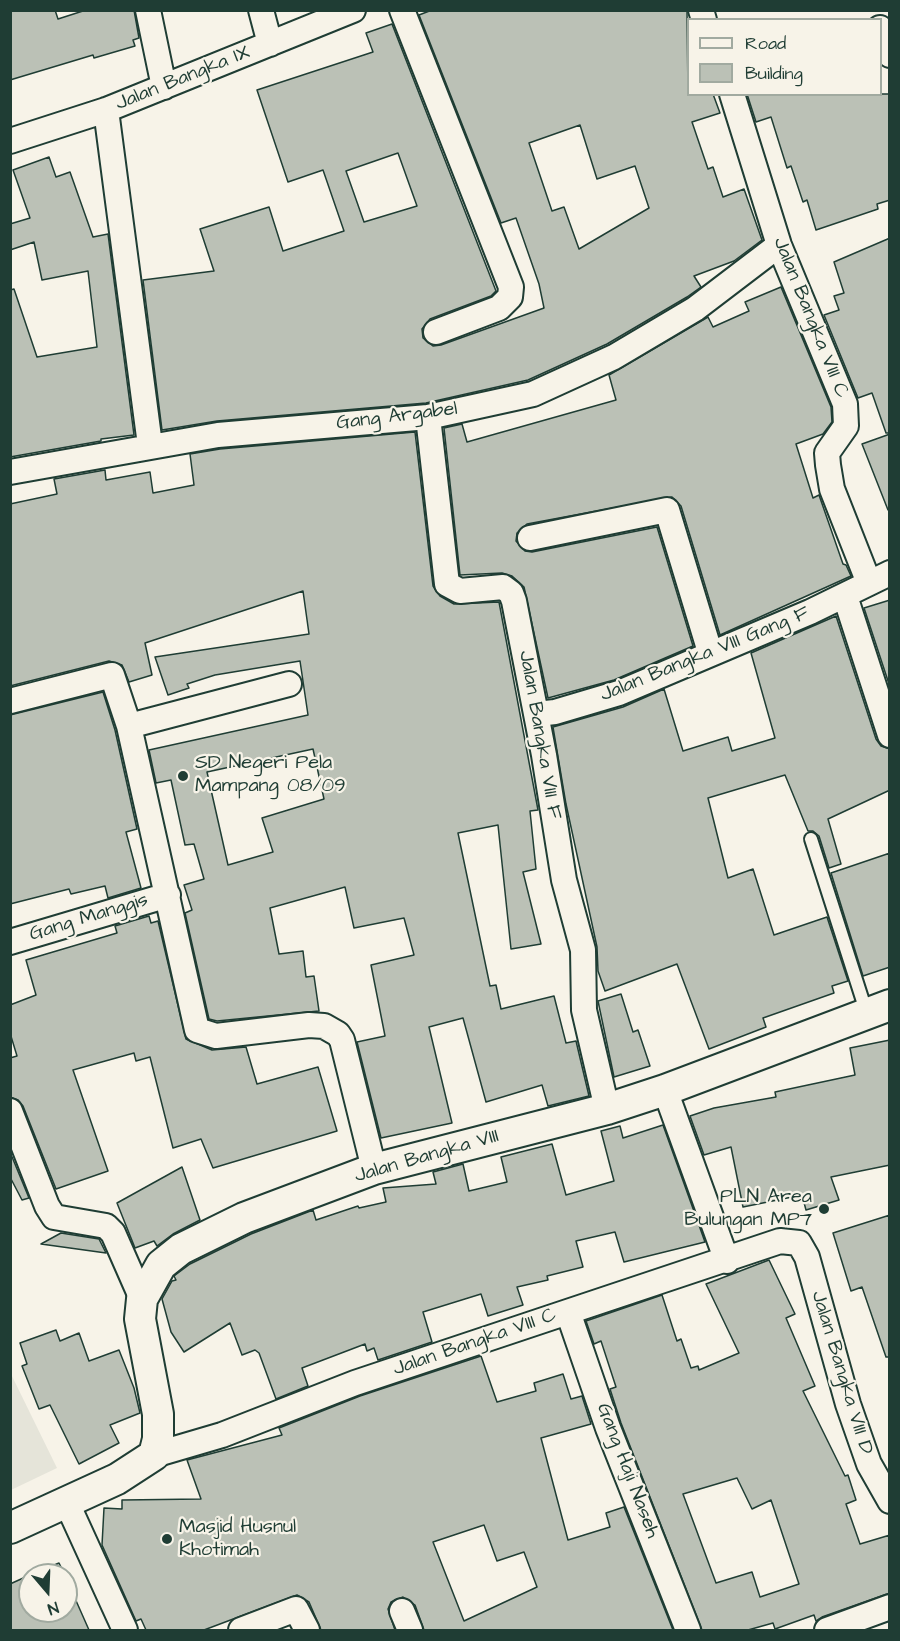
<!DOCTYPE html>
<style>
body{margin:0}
#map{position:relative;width:900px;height:1641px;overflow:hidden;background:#f7f3e8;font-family:"Architects Daughter",sans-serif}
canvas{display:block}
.frame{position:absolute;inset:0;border:12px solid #1f3d34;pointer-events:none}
.legend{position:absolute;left:687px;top:18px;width:195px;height:78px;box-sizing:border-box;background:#f7f3e8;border:2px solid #a1aaa0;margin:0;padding:8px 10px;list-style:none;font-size:18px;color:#1f3d34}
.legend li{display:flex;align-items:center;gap:12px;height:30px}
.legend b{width:30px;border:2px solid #a1aaa0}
.north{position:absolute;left:18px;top:1563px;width:60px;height:60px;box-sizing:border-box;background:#f7f3e8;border:2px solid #a1aaa0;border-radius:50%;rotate:161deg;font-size:16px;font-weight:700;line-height:24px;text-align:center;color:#1f3d34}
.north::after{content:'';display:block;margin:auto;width:21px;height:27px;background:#1f3d34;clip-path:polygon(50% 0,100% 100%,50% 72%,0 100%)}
</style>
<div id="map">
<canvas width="900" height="1641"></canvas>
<div class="frame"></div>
<ul class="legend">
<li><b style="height:8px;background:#f7f3e8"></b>Road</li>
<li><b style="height:16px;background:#bbc1b6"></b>Building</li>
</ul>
<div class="north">N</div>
</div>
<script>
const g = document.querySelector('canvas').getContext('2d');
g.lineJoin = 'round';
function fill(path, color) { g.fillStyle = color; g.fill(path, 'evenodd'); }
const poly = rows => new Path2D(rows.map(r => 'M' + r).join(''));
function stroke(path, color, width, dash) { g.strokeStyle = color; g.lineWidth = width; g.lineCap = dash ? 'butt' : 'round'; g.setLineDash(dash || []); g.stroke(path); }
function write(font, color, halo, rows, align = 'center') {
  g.font = font + ' "Architects Daughter",sans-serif'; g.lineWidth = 4.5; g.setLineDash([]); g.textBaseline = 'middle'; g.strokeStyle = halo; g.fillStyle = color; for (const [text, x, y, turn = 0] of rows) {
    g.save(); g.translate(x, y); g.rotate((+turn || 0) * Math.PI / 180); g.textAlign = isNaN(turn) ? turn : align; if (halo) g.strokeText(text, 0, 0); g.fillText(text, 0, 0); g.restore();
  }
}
const built = poly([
 [10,1372,57,1468,11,1490,10,1490]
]);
const building = poly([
 [10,10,55,10,58,19,86,10,134,10,139,38,133,40,135,46,94,58,93,55,10,80,10,10],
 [432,10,687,10,688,94,713,94,720,113,692,122,708,169,713,167,723,197,744,189,762,240,734,261,694,276,701,287,687,297,607,344,528,380,426,403,217,421,162,430,143,280,214,271,200,229,269,207,283,251,344,231,323,170,288,182,257,90,373,52,366,33,392,24,496,291,491,296,430,319,422,329,423,338,433,346,441,345,544,308,539,284,516,218,501,223,419,15,432,10],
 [580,125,597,179,635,166,649,208,579,249,564,207,552,211,529,143,580,125],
 [398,153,417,206,364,222,346,171,398,153],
 [747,94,890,94,890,200,877,204,878,209,816,230,807,200,803,202,791,166,787,168,771,117,756,122,747,94],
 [49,157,56,177,70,172,93,237,108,234,134,435,101,439,101,441,10,457,10,290,14,289,37,357,97,347,88,271,42,280,34,242,10,250,10,224,30,218,13,170,49,157],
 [890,238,890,433,886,433,872,393,858,398,824,315,839,310,834,296,844,293,834,262,890,238],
 [781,287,831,407,832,422,823,434,796,444,813,498,819,495,843,564,846,565,851,576,720,635,681,506,672,497,527,524,517,533,516,541,525,551,532,552,657,527,693,646,614,680,548,698,524,587,512,576,502,573,460,575,444,428,462,424,467,442,616,400,609,375,708,317,713,327,749,311,745,302,781,287],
 [415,432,433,586,440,596,454,604,499,602,538,810,530,811,536,869,523,872,541,944,511,949,498,825,458,833,490,986,496,985,501,1009,554,996,566,1043,576,1041,589,1096,548,1106,542,1085,486,1102,463,1018,429,1027,452,1123,381,1138,357,1042,385,1036,371,965,414,955,404,918,354,928,345,887,270,908,279,954,303,951,306,977,314,976,319,1011,217,1021,209,1019,185,913,192,910,184,885,204,879,194,844,185,845,171,780,156,783,149,750,308,715,300,661,215,675,187,684,189,688,168,695,155,657,309,634,303,591,145,643,152,675,129,682,122,665,109,661,10,686,10,504,57,494,54,479,105,470,106,480,150,472,153,493,194,485,190,454,220,449,415,432],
 [313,749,324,799,262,818,273,852,228,865,207,772,313,749],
 [890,434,890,510,888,510,862,444,890,434],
 [890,600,890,687,864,608,890,600],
 [836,616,876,739,881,746,890,749,890,790,828,819,841,864,829,868,819,836,813,831,808,831,785,775,708,798,728,878,753,869,774,935,827,917,848,981,832,986,834,993,763,1018,766,1027,709,1049,677,964,605,991,598,971,597,947,566,804,553,727,623,707,664,689,683,751,728,737,732,751,775,738,751,653,836,616],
 [103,692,115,730,137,829,126,832,141,888,108,898,105,886,71,894,69,889,10,904,10,715,103,692],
 [890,853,890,967,863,976,831,873,890,853],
 [149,916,151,923,158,921,186,1039,212,1050,246,1047,257,1084,318,1067,337,1131,213,1168,201,1139,173,1148,150,1057,136,1061,134,1053,73,1070,108,1171,56,1189,23,1106,18,1100,10,1097,10,1058,17,1056,10,1033,10,1005,36,995,26,960,117,933,115,926,149,916],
 [621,994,633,1032,638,1030,650,1066,614,1077,598,1001,621,994],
 [890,1040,890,1165,831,1177,839,1200,806,1210,802,1195,743,1207,731,1147,704,1155,690,1116,714,1108,776,1097,775,1092,855,1075,850,1048,890,1040],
 [663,1125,705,1242,624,1262,615,1232,576,1241,583,1267,547,1276,548,1280,517,1287,523,1305,488,1316,481,1294,423,1312,432,1342,378,1360,374,1348,367,1351,365,1344,302,1368,308,1386,276,1399,259,1353,255,1350,242,1355,230,1323,184,1352,171,1332,162,1299,172,1281,176,1280,174,1276,190,1264,251,1234,313,1210,316,1220,358,1206,359,1208,386,1202,383,1188,436,1184,433,1172,463,1164,469,1191,507,1182,501,1157,552,1144,566,1195,614,1181,601,1131,620,1126,623,1138,663,1125],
 [10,1152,29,1198,22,1200,10,1177,10,1152],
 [182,1167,200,1220,173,1234,157,1246,154,1241,135,1248,117,1203,182,1167],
 [890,1215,890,1357,886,1357,862,1287,851,1291,833,1233,890,1215],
 [61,1233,99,1239,106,1253,41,1244,61,1233],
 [769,1260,795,1314,786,1318,815,1386,803,1391,845,1476,848,1475,856,1500,846,1504,860,1544,890,1535,890,1593,822,1617,816,1621,814,1615,775,1629,773,1623,748,1630,702,1630,621,1423,610,1389,616,1387,601,1341,594,1344,586,1321,662,1295,677,1341,681,1339,691,1368,698,1366,699,1370,739,1353,706,1284,769,1260],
 [737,1478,752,1509,771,1500,799,1584,760,1597,752,1572,716,1583,683,1494,737,1478],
 [56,1330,60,1341,79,1333,89,1361,119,1350,134,1388,140,1413,110,1425,119,1443,79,1464,50,1405,39,1409,22,1366,27,1364,20,1343,56,1330],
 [481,1356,497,1402,536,1391,534,1383,563,1374,571,1399,582,1396,591,1424,541,1438,568,1540,610,1527,606,1513,624,1507,673,1630,424,1630,415,1605,403,1597,391,1602,388,1609,395,1630,321,1630,309,1602,297,1595,204,1630,146,1630,141,1619,136,1621,102,1545,104,1508,122,1509,122,1500,201,1499,187,1460,282,1435,279,1428,360,1396,481,1356],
 [484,1525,497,1561,524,1552,537,1587,464,1621,433,1542,484,1525],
 [59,1563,65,1575,31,1575,33,1574,59,1563],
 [30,1575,30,1611,66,1611,66,1578,89,1630,10,1630,10,1584,30,1575]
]);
const service = poly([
 [811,839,867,1014]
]);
const minor = poly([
 [148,10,164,87],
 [261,10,270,44],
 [402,10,511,287,510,297,499,308,436,332],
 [701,10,704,20],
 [880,28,890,55],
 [732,94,779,245,845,404,846,426,827,453,828,465,832,489,869,583],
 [106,110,150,445],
 [10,141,106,110,353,10],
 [428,417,447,584,460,591,503,587,511,593,514,601,544,755,564,880,583,950,584,1010,607,1109],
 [10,472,218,435,428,417,533,394,614,357,695,309,779,245],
 [530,538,667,510,710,652],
 [845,596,890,735],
 [10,701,112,675,129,726,197,1030,216,1036,309,1025,324,1026,338,1034,342,1040,374,1169],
 [537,714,555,712,619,693,810,612,890,573],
 [129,726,289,684],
 [10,942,168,895],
 [665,1090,727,1261],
 [10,1111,47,1206,54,1217,106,1226,113,1233,142,1299],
 [568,1312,608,1428,688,1630],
 [154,1455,222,1435,355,1383,780,1241,799,1243,807,1257,848,1404,869,1464,890,1501],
 [66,1501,125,1630],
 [402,1611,410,1630],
 [241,1630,296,1609,307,1630],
 [827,1630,890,1607]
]);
const tertiary = poly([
 [10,1528,117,1479,154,1455,158,1439,158,1414,140,1319,142,1299,161,1265,181,1249,244,1218,374,1169,607,1109,665,1090,890,1005]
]);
const markers = [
 [183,776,6,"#1f3d34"],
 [824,1209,6,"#1f3d34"],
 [167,1539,6,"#1f3d34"]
];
const streetNames = [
 ["Jalan Bangka IX",183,79,-22],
 ["Jalan Bangka VIII C",810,318,68],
 ["Gang Argabel",397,417,-7],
 ["Jalan Bangka VIII Gang F",705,655,-22],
 ["Jalan Bangka VIII F",539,735,80],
 ["Gang Manggis",89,918,-17],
 ["Jalan Bangka VIII",427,1157,-16],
 ["Jalan Bangka VIII C",475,1343,-19],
 ["Jalan Bangka VIII D",841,1373,73],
 ["Gang Haji Naseh",627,1471,69]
];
const poiNames = [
 ["SD Negeri Pela",195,764],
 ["Mampang 08/09",195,787],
 ["PLN Area",812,1198,"right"],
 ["Bulungan MP7",812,1221,"right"],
 ["Masjid Husnul",179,1528],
 ["Khotimah",179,1551]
];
fill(built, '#e5e4d9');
fill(building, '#bbc1b6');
stroke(building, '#1f3d34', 1.5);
stroke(service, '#1f3d34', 16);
stroke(minor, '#1f3d34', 28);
stroke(tertiary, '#1f3d34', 34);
stroke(service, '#f7f3e8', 12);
stroke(minor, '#f7f3e8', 24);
stroke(tertiary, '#f7f3e8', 30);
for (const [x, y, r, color] of markers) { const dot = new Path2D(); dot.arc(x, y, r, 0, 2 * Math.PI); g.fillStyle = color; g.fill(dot); stroke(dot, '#f7f3e8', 2); }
write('20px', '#1f3d34', '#f7f3e8', streetNames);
write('20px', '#1f3d34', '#f7f3e8', poiNames, 'left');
</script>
